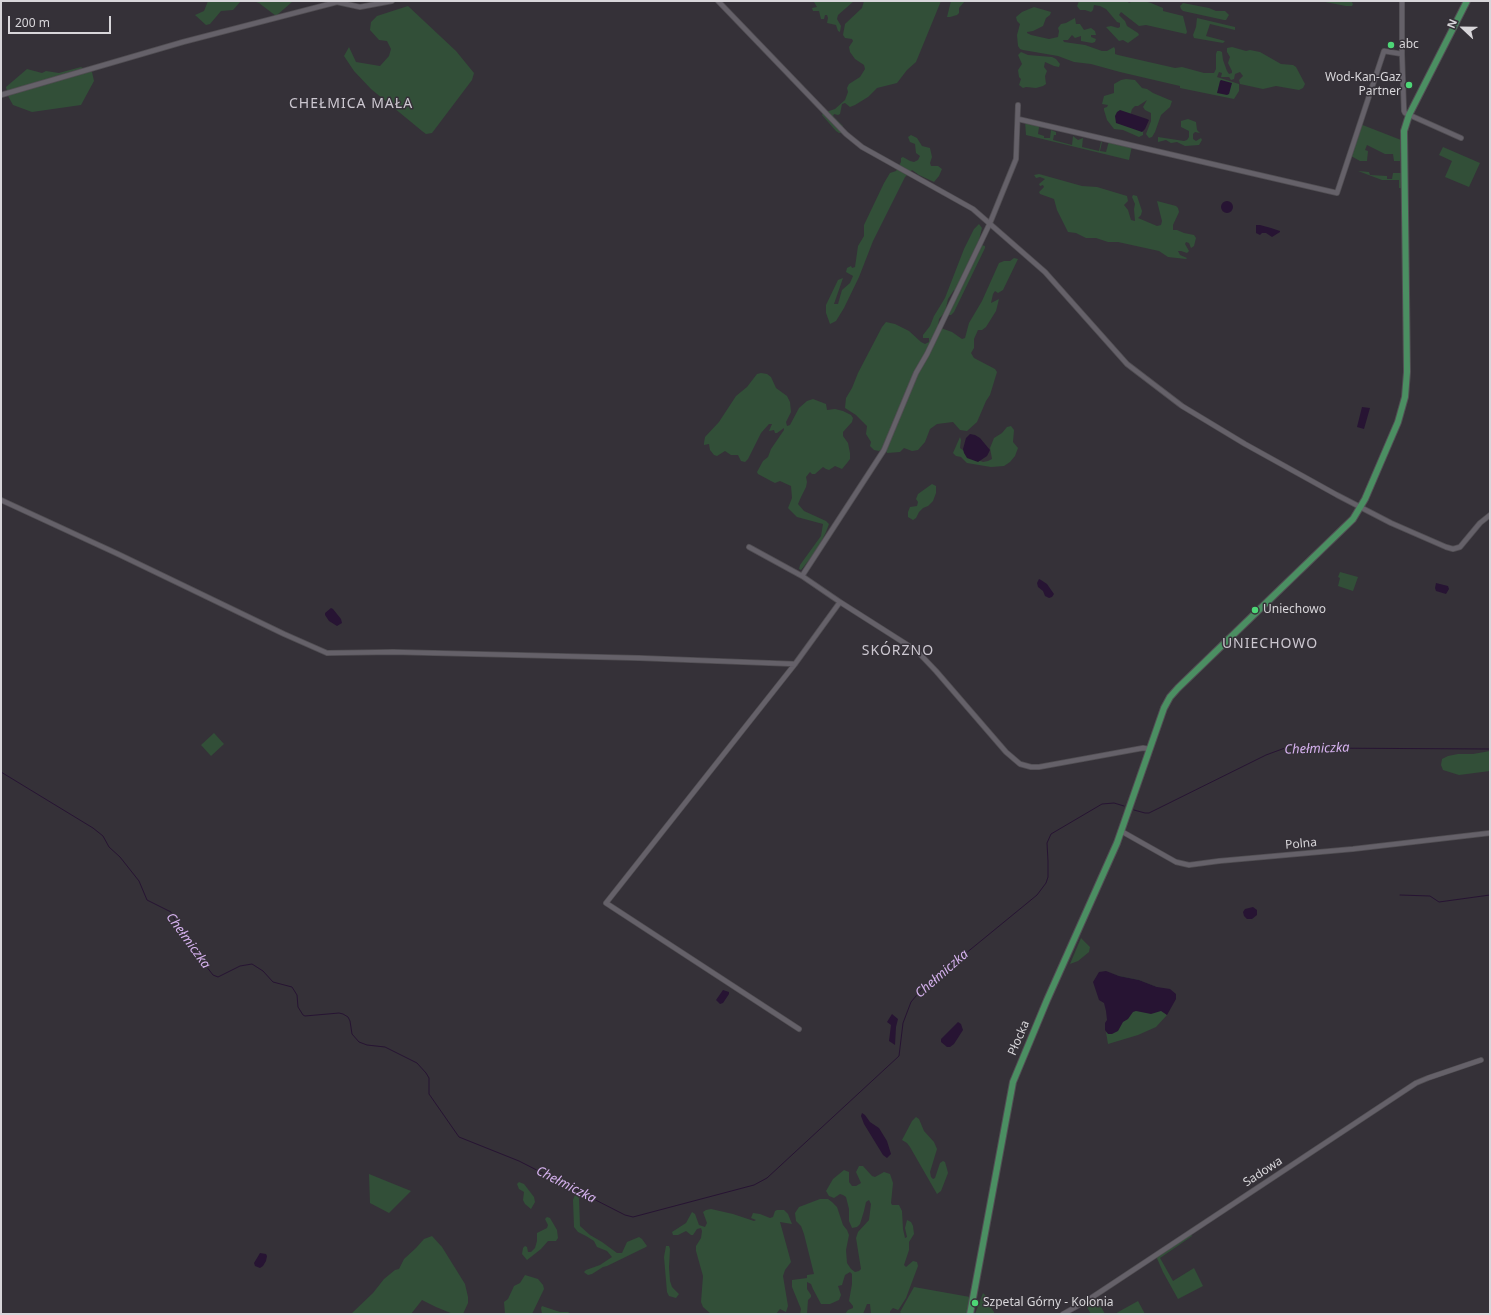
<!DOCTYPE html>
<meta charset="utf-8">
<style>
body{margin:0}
#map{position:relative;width:1491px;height:1315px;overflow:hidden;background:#353138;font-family:"Noto Sans",sans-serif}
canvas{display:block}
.frame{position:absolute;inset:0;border:2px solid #d8d6da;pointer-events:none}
.north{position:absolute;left:1443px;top:8px;width:40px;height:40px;-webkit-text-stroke:3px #353138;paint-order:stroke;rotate:292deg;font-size:11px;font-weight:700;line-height:16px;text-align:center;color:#d8d6da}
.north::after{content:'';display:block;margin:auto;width:14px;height:18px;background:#d8d6da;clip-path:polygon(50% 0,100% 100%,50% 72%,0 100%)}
.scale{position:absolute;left:8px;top:16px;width:103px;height:18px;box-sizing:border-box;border:2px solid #d8d6da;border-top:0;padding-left:5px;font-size:12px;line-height:14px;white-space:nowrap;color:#d8d6da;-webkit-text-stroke:3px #353138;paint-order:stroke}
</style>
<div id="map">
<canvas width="1491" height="1315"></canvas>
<div class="frame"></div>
<div class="north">N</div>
<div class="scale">200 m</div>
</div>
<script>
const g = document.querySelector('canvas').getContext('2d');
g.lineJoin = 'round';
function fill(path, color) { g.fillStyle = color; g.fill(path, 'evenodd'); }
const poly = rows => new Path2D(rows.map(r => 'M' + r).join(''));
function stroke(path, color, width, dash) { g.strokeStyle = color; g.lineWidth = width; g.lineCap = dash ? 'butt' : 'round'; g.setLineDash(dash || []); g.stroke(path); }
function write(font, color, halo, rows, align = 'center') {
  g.font = font + ' "Noto Sans",sans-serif'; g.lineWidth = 3; g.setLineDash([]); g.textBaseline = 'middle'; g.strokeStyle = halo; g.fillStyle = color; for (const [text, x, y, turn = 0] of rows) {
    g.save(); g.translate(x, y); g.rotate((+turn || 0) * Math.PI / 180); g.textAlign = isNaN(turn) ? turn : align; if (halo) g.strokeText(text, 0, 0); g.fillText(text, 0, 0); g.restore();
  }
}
const green = poly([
 [208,1,241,1,233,10,221,11,210,24,206,25,195,15,204,11],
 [253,1,293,1,276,16,259,3],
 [807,1,854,1,838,15,837,19,841,26,840,32,838,31,836,25,827,23,828,18,827,15,825,15,824,19,821,19,819,11,813,11,812,8,817,7,814,2],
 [864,1,941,1,916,62,907,70,897,83,877,88,868,97,855,105,850,107,845,103,842,104,840,114,838,115,834,114,833,116,843,126,841,133,839,133,836,131,822,115,823,113,835,109,845,100,848,92,847,88,849,84,860,77,865,69,864,65,855,59,850,52,849,47,853,41,852,39,845,38,843,35,845,24,862,8],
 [951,1,965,1,959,8,959,13,957,15,950,17,947,17],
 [1079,1,1081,2,1082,1,1127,1,1129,3,1133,1,1144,1,1151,3,1163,8,1163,11,1183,16,1187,32,1186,34,1146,25,1139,26,1121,12,1119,15,1125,21,1127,26,1138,33,1139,35,1128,43,1123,40,1119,41,1106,27,1111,26,1118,28,1120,27,1120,23,1117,22,1106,9,1100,6,1094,5,1093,10,1091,12,1085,10,1080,10,1077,6],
 [1320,1,1351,1,1353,4,1352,6,1346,6],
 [1183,3,1209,8,1216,11,1225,11,1229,15,1226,20,1224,20,1183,11,1181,9,1180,6],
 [408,6,456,51,474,73,472,80,432,133,426,134,422,131,371,89,354,71,344,56,349,47,356,62,380,66,389,56,391,49,387,41,379,40,370,30,371,22,377,16],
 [1034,7,1051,12,1050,15,1046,18,1043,26,1033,31,1027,32,1027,33,1031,35,1049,39,1058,37,1059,31,1058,28,1061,24,1066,23,1075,18,1076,24,1080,24,1084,30,1091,28,1095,31,1096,35,1091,35,1091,37,1096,39,1095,42,1092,43,1081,41,1081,36,1075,38,1072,35,1068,40,1063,40,1064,42,1085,45,1102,51,1107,51,1114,47,1115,49,1115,54,1118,55,1175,68,1182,67,1204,73,1214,73,1216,69,1216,54,1217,51,1220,51,1222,52,1223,60,1227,71,1229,74,1232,73,1232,71,1228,63,1230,57,1227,52,1227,48,1232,47,1246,51,1250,50,1260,52,1281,64,1293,65,1296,67,1305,84,1303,88,1299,90,1276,86,1263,89,1240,84,1239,80,1243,76,1240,72,1235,74,1234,79,1231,80,1229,77,1221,77,1222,73,1219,72,1217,77,1239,84,1239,91,1234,99,1180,88,1180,86,1120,72,1091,64,1074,62,1058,56,1023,50,1020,49,1018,46,1017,35,1020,24,1017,21,1016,17,1022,12],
 [1197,18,1235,27,1235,30,1210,24,1206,36,1225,41,1223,43,1194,38,1193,35,1196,27],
 [1021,52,1028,55,1052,57,1056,59,1060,64,1059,67,1054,66,1045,62,1044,67,1047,71,1045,76,1046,84,1043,86,1036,88,1026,87,1023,88,1019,85,1021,79,1019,77,1018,70,1022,64,1018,55],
 [81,67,92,72,94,81,81,105,32,112,13,105,8,96,6,87,27,69,42,73,46,71,59,73],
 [1126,79,1135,80,1142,88,1147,89,1153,93,1172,101,1170,107,1161,115,1155,132,1152,137,1149,138,1146,134,1151,121,1151,113,1145,110,1143,107,1147,100,1138,106,1135,106,1132,109,1129,120,1141,128,1143,132,1143,135,1139,137,1123,130,1114,129,1107,120,1104,110,1104,108,1107,107,1108,105,1102,104,1104,96,1114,93,1114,84,1121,80],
 [1188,119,1196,122,1197,130,1200,133,1195,132,1193,134,1193,139,1196,141,1201,138,1202,140,1199,145,1185,146,1177,142,1171,143,1166,140,1158,142,1158,137,1184,141,1187,140,1189,137,1189,131,1181,127,1181,121],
 [1025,121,1046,127,1045,128,1039,127,1038,134,1044,136,1044,138,1050,138,1051,130,1056,132,1056,135,1054,135,1053,140,1072,145,1073,136,1078,140,1083,138,1082,147,1099,151,1101,142,1102,142,1100,151,1106,152,1109,141,1132,146,1129,160,1026,135],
 [1360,124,1401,140,1400,161,1394,161,1393,154,1385,154,1367,145,1365,150,1368,151,1367,161,1360,161,1351,156,1348,164,1348,161],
 [911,135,917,138,922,146,930,148,932,157,930,163,931,166,938,166,942,169,939,176,934,182,919,175,912,170,905,177,873,241,859,277,844,308,836,321,830,324,826,313,826,305,838,280,843,278,834,304,838,304,842,290,850,283,853,276,846,272,847,268,851,266,852,268,855,267,858,246,864,236,864,225,884,183,890,173,896,171,901,162,901,158,903,157,910,161,914,162,918,160,920,156,916,153,915,144,910,142,908,137],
 [1443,147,1480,163,1469,187,1445,177,1452,161,1439,155],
 [1358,171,1369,172,1370,175,1387,176,1387,179,1392,179,1393,173,1401,173,1403,188,1399,188,1399,180,1382,180],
 [1039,174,1082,186,1097,187,1127,196,1128,201,1124,205,1128,210,1131,220,1135,221,1134,209,1135,204,1132,197,1133,195,1137,196,1142,211,1141,215,1138,218,1157,226,1161,225,1162,221,1157,201,1176,206,1178,208,1179,212,1173,225,1173,230,1177,230,1184,233,1194,235,1196,238,1194,246,1191,248,1189,243,1186,242,1185,244,1189,251,1187,253,1181,251,1178,251,1180,255,1187,258,1186,259,1168,257,1159,251,1118,242,1108,242,1096,238,1086,238,1076,233,1068,232,1057,210,1054,199,1040,194,1039,192,1044,187,1043,185,1040,186,1039,184,1045,179,1040,177,1036,178,1034,175],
 [979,224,982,228,978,244,985,246,985,248,954,312,951,315,948,315,957,294,954,290,948,299,945,312,939,319,938,327,952,332,962,339,965,338,969,323,982,301,999,263,1004,261,1010,261,1014,258,1018,259,1003,290,998,293,995,291,993,294,991,303,999,299,996,311,986,327,982,330,978,330,974,339,974,348,971,353,974,358,995,369,997,372,990,395,986,401,977,422,967,431,960,430,953,422,937,424,930,429,925,442,918,450,912,451,904,448,900,452,887,453,886,450,882,449,879,451,874,450,870,446,871,442,866,434,867,426,856,415,845,408,846,398,852,388,858,373,882,327,886,322,895,324,909,331,921,342,925,344,929,342,929,338,923,338,923,335,930,326,934,316,945,298,964,249,974,229],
 [761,373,767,374,771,377,776,388,787,396,790,402,791,412,786,422,787,426,790,425,799,408,807,401,813,399,826,404,827,410,835,409,843,411,851,415,853,418,852,422,843,432,843,436,848,443,850,453,850,459,847,463,842,469,835,466,829,470,826,469,823,467,815,474,812,474,810,472,806,477,807,482,806,487,801,497,798,504,804,511,826,521,829,524,826,532,817,550,801,570,799,569,800,565,821,536,823,524,797,517,788,508,792,498,791,486,780,481,775,483,771,481,758,474,757,472,763,461,768,457,771,449,784,430,784,428,777,433,775,433,774,430,769,431,772,424,769,424,761,433,748,459,745,462,741,461,738,455,731,455,725,451,717,456,714,455,710,450,709,444,704,445,704,443,705,437,719,422,736,396,747,387,757,374],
 [1011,426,1014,430,1013,442,1018,448,1015,456,1010,462,1004,466,991,467,967,463,961,457,956,456,953,453,960,437,961,440,960,448,975,459,983,462,988,461,992,459,990,448,994,438,1002,433,1007,427],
 [932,484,936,486,936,493,933,501,928,506,923,508,919,512,916,518,913,520,908,517,908,512,910,507,917,506,918,502,916,499,918,494],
 [1340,572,1358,577,1353,591,1338,586,1340,578,1338,577],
 [214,733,224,744,211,756,201,745],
 [1490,751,1490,771,1459,775,1443,770,1441,765,1442,759,1448,756,1458,754,1473,754],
 [1081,938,1090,947,1089,952,1078,961,1070,964],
 [1110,973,1119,976,1139,980,1157,987,1164,1012,1167,1015,1156,1027,1138,1035,1108,1044,1106,1032,1108,1033,1110,1028],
 [916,1117,919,1119,924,1131,934,1142,937,1149,930,1172,931,1177,933,1179,935,1178,940,1163,943,1161,945,1162,947,1169,948,1173,941,1191,937,1194,910,1147,907,1143,902,1140,912,1121],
 [859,1166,863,1166,872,1176,875,1177,884,1172,890,1174,893,1183,891,1203,892,1205,899,1205,902,1211,903,1229,905,1238,907,1237,905,1228,907,1220,911,1222,913,1226,914,1234,909,1242,909,1250,904,1265,906,1267,913,1261,917,1262,918,1266,906,1298,899,1309,898,1310,893,1308,890,1311,890,1314,871,1314,870,1304,867,1304,863,1314,845,1314,848,1310,853,1308,853,1306,849,1301,852,1284,852,1274,850,1272,845,1275,842,1285,838,1286,841,1295,839,1300,830,1304,821,1304,813,1289,811,1284,807,1282,807,1289,811,1295,811,1297,808,1300,807,1314,800,1314,801,1309,792,1287,792,1280,807,1278,807,1275,814,1274,804,1234,801,1226,796,1221,795,1213,799,1207,820,1199,828,1199,832,1202,837,1207,843,1225,847,1230,849,1235,846,1250,847,1263,851,1269,855,1272,859,1271,861,1269,856,1238,858,1232,869,1220,871,1204,869,1200,866,1202,864,1211,860,1224,857,1227,852,1228,849,1221,849,1209,846,1197,843,1195,840,1194,834,1198,829,1196,826,1191,833,1179,844,1170,849,1172,849,1182,852,1186,856,1186,861,1183,856,1172],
 [369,1174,411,1191,389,1213,370,1203],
 [519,1182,524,1184,534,1197,535,1202,531,1209,525,1204,523,1200,524,1192,519,1189,517,1184],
 [575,1195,579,1198,580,1226,590,1235,602,1242,617,1253,622,1253,627,1242,639,1237,642,1239,647,1246,646,1247,607,1266,603,1267,592,1274,588,1275,585,1273,584,1272,586,1270,600,1265,612,1257,607,1251,597,1247,594,1241,586,1236,578,1232,574,1227,573,1200],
 [711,1209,733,1214,754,1221,756,1220,751,1218,753,1213,760,1214,770,1218,773,1217,775,1211,777,1210,784,1210,788,1214,792,1224,780,1222,791,1262,785,1270,783,1276,788,1306,786,1312,780,1309,776,1314,711,1314,703,1307,701,1302,703,1276,696,1251,696,1246,701,1238,702,1231,701,1228,697,1229,693,1235,691,1235,686,1231,678,1235,673,1235,672,1232,686,1223,692,1212,695,1214,699,1225,705,1227,707,1223,703,1212,706,1210],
 [547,1217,550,1218,557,1230,558,1238,556,1241,548,1241,541,1249,527,1260,522,1254,523,1248,525,1246,527,1247,528,1252,531,1252,535,1248,537,1241,537,1233,547,1228,548,1225,545,1219],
 [1191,1234,1192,1236,1160,1258,1173,1281,1194,1268,1203,1286,1178,1299,1163,1272,1156,1256],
 [432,1236,442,1247,465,1284,468,1297,468,1303,463,1314,453,1314,436,1307,422,1300,411,1314,351,1314,373,1293,384,1279,395,1270,399,1269,404,1259,416,1248,424,1239],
 [666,1246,669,1246,670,1249,669,1267,670,1281,672,1287,679,1294,676,1298,669,1296,667,1292,664,1257],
 [525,1275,538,1279,543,1285,544,1289,532,1314,505,1314,504,1302,508,1299,514,1286,520,1283],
 [914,1287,970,1297,967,1314,901,1313,900,1312],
 [983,1293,987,1297,989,1305,994,1312,994,1314,975,1314],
 [1096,1298,1105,1314,1091,1314,1085,1304],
 [1138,1301,1145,1314,1115,1314,1120,1311],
 [542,1306,560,1312,568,1312,571,1314,542,1314,541,1308]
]);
const water = poly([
 [1221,80,1232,83,1229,94,1227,95,1217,93,1220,81],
 [1120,110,1147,119,1149,120,1145,129,1142,132,1116,123,1115,116,1117,112],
 '1221 207a6 6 0 1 1 12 0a6 6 0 1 1-12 0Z',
 [1256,225,1260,225,1271,228,1280,231,1280,232,1272,237,1266,233,1262,233,1260,235,1256,233],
 [1362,407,1370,408,1364,429,1357,427],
 [970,434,975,435,980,438,990,450,987,456,978,462,967,458,964,453,963,449,966,438],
 [1039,579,1041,580,1047,584,1054,594,1052,597,1049,598,1045,596,1043,591,1038,587,1037,583],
 [1436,583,1448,586,1449,589,1446,594,1436,591,1435,588],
 [331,608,333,609,341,619,342,623,337,626,329,621,325,615,325,613],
 [1253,907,1257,910,1257,915,1252,919,1247,919,1244,916,1243,912,1245,909],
 [1106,971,1119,976,1139,980,1157,987,1170,989,1176,994,1176,999,1167,1015,1161,1011,1151,1014,1136,1011,1133,1012,1128,1019,1123,1022,1118,1031,1112,1034,1108,1034,1105,1030,1105,1023,1107,1020,1106,1011,1104,1003,1099,1000,1093,982,1099,972],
 [723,990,729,992,729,994,723,1003,720,1004,716,1000],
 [892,1014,898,1019,896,1027,895,1045,889,1041,891,1025,887,1022],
 [958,1022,961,1024,963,1030,954,1044,950,1047,947,1047,941,1042,941,1039],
 [862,1113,865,1115,870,1122,879,1128,887,1141,891,1154,887,1158,883,1155,864,1124,861,1116],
 [260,1253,266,1254,267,1256,266,1261,263,1266,260,1268,255,1266,254,1263]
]);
const stream = poly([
 [1,772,93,828,103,836,109,847,120,857,139,881,147,900,171,912,182,935,213,975,218,977,240,966,252,964,263,971,273,982,292,987,297,995,298,1007,303,1015,305,1016,339,1013,343,1014,348,1017,350,1021,352,1034,359,1042,367,1045,385,1047,417,1063,426,1073,429,1078,429,1094,459,1137,519,1161,625,1215,633,1217,754,1185,767,1178,899,1056,903,1023,911,1002,921,990,1037,895,1046,883,1048,877,1048,861,1047,843,1051,834,1102,804,1114,803,1124,806],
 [1134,810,1145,813,1149,813,1266,755,1285,748,1297,746,1309,748,1490,749],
 [1400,895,1430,896,1439,902,1490,895]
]);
const minor = poly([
 [718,1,846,134,862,147,973,209,1045,272,1127,364,1182,406,1245,444,1337,495,1391,523,1446,547,1453,549,1460,547,1480,523,1490,515],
 [1402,1,1402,54,1404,111,1405,113,1461,138],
 [1,95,183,42,337,2,360,7,392,1],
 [1018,119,1337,193,1384,51,1402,54],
 [1,500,118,554,284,634,327,653,393,652,639,658,795,664],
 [749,547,802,576],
 [840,602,802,576,884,450,916,373,927,354,990,223,1016,159,1018,105],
 [1121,831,1176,862,1189,865,1219,861,1353,849,1490,833],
 [799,1029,606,903,795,664,840,602,917,651,936,671,1006,752,1020,764,1031,767,1039,767,1143,748,1150,749],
 [1063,1314,1088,1300,1416,1083,1428,1078,1481,1060]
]);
const major = poly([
 [970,1314,1013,1082,1047,1000,1117,843,1164,708,1170,697,1178,688,1353,519,1365,499,1398,422,1405,397,1407,372,1404,131,1409,115,1467,1]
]);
const markers = [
 [1391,45,4,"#4dd676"],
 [1409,85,4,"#4dd676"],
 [1255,610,4,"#4dd676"],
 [975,1303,4,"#4dd676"]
];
const poiNames = [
 ["abc",1399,45],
 ["Wod-Kan-Gaz",1401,78,"right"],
 ["Partner",1401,92,"right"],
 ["Uniechowo",1263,610],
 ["Szpetal Górny - Kolonia",983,1303]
];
const streetNames = [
 ["Polna",1301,844,-5],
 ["Płocka",1019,1038,-67],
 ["Sadowa",1263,1172,-33]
];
const waterNames = [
 ["Chełmiczka",1317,749,-2],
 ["Chełmiczka",188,941,54],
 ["Chełmiczka",942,974,-41],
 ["Chełmiczka",566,1185,27]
];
const quarterNames = [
 ["CHEŁMICA MAŁA",351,104],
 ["UNIECHOWO",1270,644],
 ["SKÓRZNO",898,651]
];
fill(green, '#324f38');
fill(water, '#271433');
stroke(stream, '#271433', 1);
stroke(minor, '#514e53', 6);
stroke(major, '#514e53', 8);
stroke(minor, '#656169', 4.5);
stroke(major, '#4b8f62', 6);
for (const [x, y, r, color] of markers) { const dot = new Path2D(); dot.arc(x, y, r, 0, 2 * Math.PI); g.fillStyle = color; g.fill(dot); stroke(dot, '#353138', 1.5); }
write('12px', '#d8d6da', '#353138', poiNames, 'left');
write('12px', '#d8d6da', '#353138', streetNames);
write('italic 13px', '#d6b2ef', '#353138', waterNames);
g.letterSpacing = '1px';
write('14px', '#ccc7d0', '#353138', quarterNames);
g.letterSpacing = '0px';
</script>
